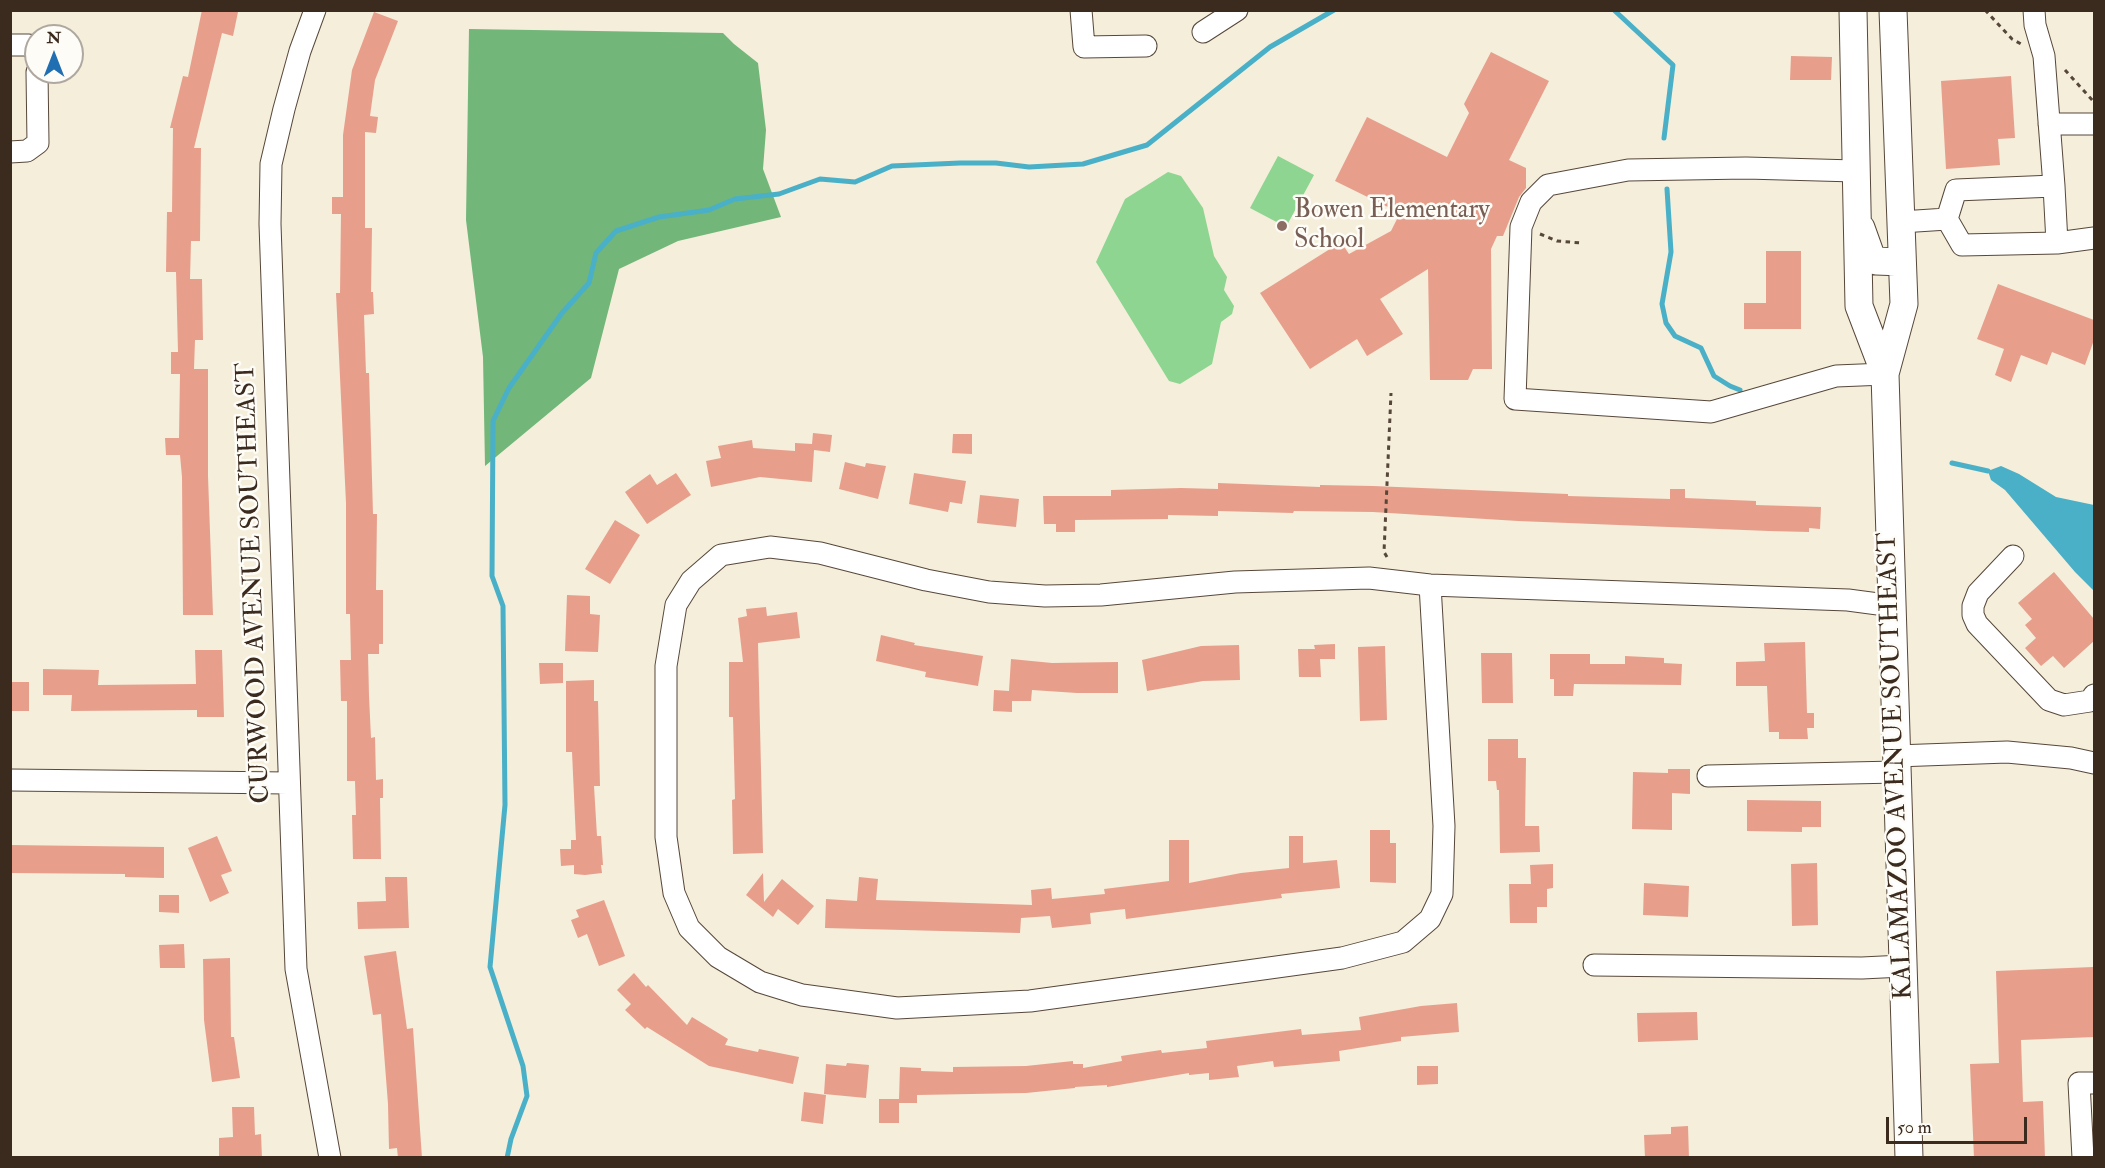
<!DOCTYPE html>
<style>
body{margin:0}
#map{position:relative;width:2105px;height:1168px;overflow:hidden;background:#f4eedb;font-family:"IM FELL Double Pica",serif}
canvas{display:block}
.frame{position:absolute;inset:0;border:12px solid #3b2a1e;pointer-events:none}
.north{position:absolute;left:24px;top:24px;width:60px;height:60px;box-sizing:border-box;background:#fdfcf7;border:2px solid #afa8a0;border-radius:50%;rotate:0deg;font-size:16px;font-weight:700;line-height:24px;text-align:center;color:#3b2a1e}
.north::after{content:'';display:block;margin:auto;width:21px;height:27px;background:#1f6fb2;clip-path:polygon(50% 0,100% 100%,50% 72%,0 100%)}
.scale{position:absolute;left:1886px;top:1117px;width:141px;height:27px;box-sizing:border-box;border:3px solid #3b2a1e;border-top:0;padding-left:8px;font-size:18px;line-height:21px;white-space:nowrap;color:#3b2a1e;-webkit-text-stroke:4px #fdfcf7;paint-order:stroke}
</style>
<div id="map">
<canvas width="2105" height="1168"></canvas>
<div class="frame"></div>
<div class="north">N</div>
<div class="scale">50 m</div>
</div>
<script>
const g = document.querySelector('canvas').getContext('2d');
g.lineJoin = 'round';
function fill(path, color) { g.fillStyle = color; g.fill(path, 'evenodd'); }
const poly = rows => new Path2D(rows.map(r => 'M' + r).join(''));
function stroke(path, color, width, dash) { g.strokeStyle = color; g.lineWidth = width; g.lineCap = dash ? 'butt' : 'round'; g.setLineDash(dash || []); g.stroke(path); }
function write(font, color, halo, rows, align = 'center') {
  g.font = font + ' "IM FELL Double Pica",serif'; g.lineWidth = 5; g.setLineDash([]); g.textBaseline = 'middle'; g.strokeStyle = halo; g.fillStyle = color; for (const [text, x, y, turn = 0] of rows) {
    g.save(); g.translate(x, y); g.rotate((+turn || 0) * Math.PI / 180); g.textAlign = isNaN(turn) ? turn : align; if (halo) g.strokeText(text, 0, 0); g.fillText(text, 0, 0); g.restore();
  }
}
const green = poly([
 [1278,156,1314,175,1286,227,1250,208],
 [1168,172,1181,176,1203,208,1214,256,1227,277,1224,290,1234,306,1232,314,1221,322,1212,364,1180,384,1169,381,1096,262,1125,199]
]);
const forest = poly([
 [469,29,723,33,734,44,758,63,766,130,763,169,781,217,678,241,619,269,591,378,485,466,483,357,466,220]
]);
const water = poly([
 [2001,466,2019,474,2056,497,2094,505,2094,591,2075,572,2005,490,1991,480,1988,471]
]);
const stream = poly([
 [1614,10,1673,65,1664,138],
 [1667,189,1671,252,1662,304,1666,323,1675,336,1701,348,1714,376,1730,386,1740,390],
 [1952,463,1988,471],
 [507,1158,511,1139,527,1096,523,1066,490,967,505,805,503,606,492,576,493,421,509,388,562,313,589,283,596,253,616,231,659,217,709,210,735,199,779,194,820,179,855,182,892,166,960,163,996,163,1029,167,1083,164,1147,145,1270,47,1334,10]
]);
const building = poly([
 [202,10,238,12,233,36,222,33,194,148,201,148,200,241,191,241,190,279,202,279,203,340,195,340,194,369,208,369,208,476,213,615,183,615,182,477,180,455,166,455,165,438,179,438,180,374,171,374,171,352,178,352,176,272,166,272,167,212,172,212,173,128,170,128,183,76,188,77],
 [374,12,398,21,375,80,370,116,378,117,376,133,365,132,365,228,372,228,371,292,373,292,374,314,364,315,366,373,369,373,373,514,377,514,376,590,383,590,383,644,379,644,379,654,368,654,369,696,371,738,375,737,376,780,383,779,383,798,380,798,381,859,353,859,352,815,356,815,355,781,347,781,347,701,341,701,340,660,351,660,350,614,346,614,346,503,336,293,340,293,341,214,332,214,332,197,343,197,343,135,352,70],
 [1491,52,1549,81,1509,160,1526,168,1526,188,1519,197,1503,236,1497,236,1491,249,1492,369,1473,369,1468,380,1430,380,1428,269,1380,299,1403,334,1367,356,1357,339,1310,369,1260,293,1341,242,1349,254,1391,231,1400,213,1335,181,1367,117,1447,157,1469,113,1464,104],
 [1791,56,1832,57,1831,80,1790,80],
 [2011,76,2015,138,1998,139,2000,165,1946,169,1941,81],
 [1766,251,1801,251,1801,329,1744,329,1744,303,1766,303],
 [1998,284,2094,320,2094,340,2085,365,2052,352,2047,365,2021,355,2011,382,1995,375,2004,349,1977,339],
 [813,433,832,435,830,452,814,450,812,482,760,477,711,487,706,461,721,458,718,446,752,440,753,448,795,451,795,443,812,444],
 [953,434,972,434,972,454,952,453],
 [845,462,865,467,866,463,886,466,878,499,839,489],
 [676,473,691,495,647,524,625,492,650,474,657,485],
 [914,473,966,481,962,504,950,502,948,512,909,504],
 [1218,483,1320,487,1320,485,1373,486,1568,494,1568,496,1670,499,1670,489,1685,489,1685,498,1756,501,1756,505,1821,507,1820,529,1809,528,1809,532,1769,531,1518,521,1373,512,1294,511,1293,513,1218,511,1218,516,1168,515,1168,519,1075,520,1075,532,1056,532,1056,524,1044,524,1043,496,1111,496,1111,490,1181,488,1218,489],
 [980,495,1019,499,1016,527,977,523],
 [615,520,640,535,610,584,585,569],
 [2054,572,2094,619,2094,641,2064,668,2053,656,2041,666,2025,648,2036,638,2025,625,2032,619,2018,603],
 [567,595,590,596,590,614,600,615,598,652,565,651],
 [766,607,767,616,797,612,800,638,758,643,763,853,733,854,732,800,735,799,733,717,729,717,729,662,743,662,738,618,747,616,746,609],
 [881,635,915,643,914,645,983,656,978,686,925,677,926,672,876,661],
 [1805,642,1807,713,1814,713,1814,728,1807,728,1808,739,1779,739,1779,732,1769,732,1767,686,1736,686,1736,662,1765,661,1764,643],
 [1335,644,1335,659,1320,659,1321,677,1299,677,1298,649,1315,649,1314,645],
 [1239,645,1240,680,1203,681,1147,691,1142,660,1201,646],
 [1385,646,1387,720,1360,721,1358,647],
 [195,650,222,650,224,717,197,717,197,710,71,711,72,695,43,695,43,669,99,670,98,685,196,684],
 [1481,653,1512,653,1513,703,1482,703],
 [1550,654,1590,654,1590,664,1625,664,1625,656,1664,658,1664,663,1682,664,1681,685,1574,684,1573,696,1554,696,1554,679,1550,679],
 [1011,659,1052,663,1118,662,1118,693,1077,693,1032,690,1031,701,1012,701,1012,712,993,711,994,690,1009,691],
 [539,663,563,663,563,683,540,684],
 [594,680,594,701,598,701,600,786,594,786,597,836,601,836,603,865,601,865,602,873,585,875,574,874,574,865,561,866,560,849,571,849,571,840,576,840,572,752,566,752,566,681],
 [10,682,29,682,29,711,10,711],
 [1488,739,1518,739,1518,758,1526,758,1525,826,1539,826,1540,852,1500,853,1499,790,1497,790,1496,781,1488,781],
 [1668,769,1690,769,1690,794,1672,793,1672,830,1632,829,1633,772,1668,773],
 [1747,800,1821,801,1821,827,1802,827,1802,832,1747,831],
 [1370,830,1390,830,1390,843,1396,843,1396,883,1370,882],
 [217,836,232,871,221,875,229,893,210,902,188,848],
 [1289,836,1303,836,1303,863,1337,860,1340,888,1281,894,1282,898,1126,919,1125,909,1090,913,1091,924,1052,928,1050,916,1021,918,1020,933,825,928,826,899,857,901,859,877,878,879,876,900,1032,905,1031,890,1051,888,1052,899,1105,894,1104,889,1169,881,1169,840,1189,840,1189,883,1241,873,1289,868],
 [10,845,164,847,164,878,125,877,125,874,10,873],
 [1817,863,1818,925,1792,926,1791,864],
 [1553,864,1553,888,1547,889,1547,907,1537,907,1537,923,1510,923,1509,884,1531,884,1530,865],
 [763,873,764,902,782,879,814,906,798,925,778,909,773,917,746,895],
 [385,877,407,877,409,928,358,929,357,902,386,901],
 [1644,883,1689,886,1688,917,1643,915],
 [159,895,179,895,179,913,159,912],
 [604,900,625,956,599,966,587,934,578,938,571,920,579,917,576,910],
 [184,944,185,968,160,968,159,945],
 [396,951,407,1029,413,1028,422,1158,398,1158,397,1148,389,1149,388,1104,381,1014,373,1015,364,956],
 [230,958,231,1037,234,1037,240,1078,212,1082,204,1020,203,959],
 [2093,967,2094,1037,2021,1040,2023,1102,2043,1101,2045,1158,1974,1158,1970,1064,1999,1063,1996,971],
 [634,973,646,987,648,985,687,1025,692,1017,728,1039,725,1045,758,1052,759,1049,799,1057,793,1084,709,1066,647,1027,645,1029,625,1010,631,1004,617,990],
 [1457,1003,1459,1032,1401,1037,1401,1041,1339,1051,1340,1061,1274,1067,1273,1061,1237,1066,1239,1077,1209,1080,1209,1073,1189,1075,1189,1073,1107,1087,1107,1085,1075,1087,1075,1088,1026,1093,917,1095,917,1103,899,1103,899,1123,879,1123,879,1099,899,1099,900,1067,921,1068,921,1071,953,1072,953,1067,1026,1066,1073,1061,1073,1064,1083,1064,1083,1068,1122,1061,1121,1056,1161,1050,1162,1053,1207,1048,1206,1041,1301,1029,1302,1035,1361,1030,1359,1017,1421,1006],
 [1697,1012,1698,1040,1638,1042,1637,1013],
 [847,1063,869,1065,866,1098,824,1094,826,1064,846,1066],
 [1417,1066,1438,1066,1438,1084,1417,1085],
 [804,1092,826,1095,823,1124,801,1121],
 [232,1107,254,1107,255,1135,261,1134,262,1158,219,1158,219,1138,233,1137],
 [1688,1126,1689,1158,1645,1158,1644,1135,1671,1134,1671,1127]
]);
const path = poly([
 [1985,10,2012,39,2021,44],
 [2065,70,2094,102],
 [1540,234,1557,241,1581,243],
 [1387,557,1384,552,1391,393]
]);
const minor = poly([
 [315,10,300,51,284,109,271,164,270,224,296,969,330,1158],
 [1081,10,1084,47,1146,46],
 [2034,10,2035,25,2044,56,2054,186],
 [1203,32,1237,10],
 [10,45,29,45,36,52],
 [2049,124,2094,124],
 [10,152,27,151,38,143,37,72],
 [1855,171,1746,168,1628,170,1548,185,1531,202,1521,227,1515,399,1711,412,1836,376,1885,374],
 [1901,222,1947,219,1956,190,2054,186,2057,243,1962,245,1947,219],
 [2057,243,2094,238],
 [2013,556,1978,593,1973,606,1973,615,1977,624,2049,700,2064,705,2090,701,2094,695],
 [1430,585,1444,826,1442,894,1430,919,1403,942,1342,958,1030,1001,897,1008,802,995,760,982,718,957,689,928,674,893,666,837,666,666,676,605,691,581,721,555,770,547,820,553,926,580,989,592,1045,596,1101,595,1235,582,1369,578,1430,585,1848,600,1893,606],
 [1896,756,2007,752,2071,758,2094,763],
 [1708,776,1897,772],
 [10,780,288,783],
 [1594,965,1862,968,1903,966],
 [2083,1158,2079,1083,2094,1083]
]);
const major = poly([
 [1853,10,1859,306,1885,374],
 [1893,10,1904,304,1885,374,1909,1158],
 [1861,228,1871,256,1876,261,1902,262]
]);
const markers = [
 [1282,226,6,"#8d6e63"]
];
const educationNames = [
 ["Bowen Elementary",1294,211],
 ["School",1294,241]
];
const streetNames = [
 ["CURWOOD AVENUE SOUTHEAST",255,583,-92],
 ["KALAMAZOO AVENUE SOUTHEAST",1897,766,-92]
];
fill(green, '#8dd590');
fill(forest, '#72b67a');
fill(water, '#49b0c8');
stroke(stream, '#49b0c8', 5);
fill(building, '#e79f8c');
stroke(minor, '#57473a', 23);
stroke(major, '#57473a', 29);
stroke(path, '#57473a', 3, [4.5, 4.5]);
stroke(minor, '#fff', 21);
stroke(major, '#fff', 27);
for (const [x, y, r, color] of markers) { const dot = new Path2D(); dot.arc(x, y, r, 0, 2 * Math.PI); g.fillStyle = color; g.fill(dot); stroke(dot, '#fdfcf7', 2); }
write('26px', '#785e54', '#fdfcf7', educationNames, 'left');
write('26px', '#3b2a1e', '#fdfcf7', streetNames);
</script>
